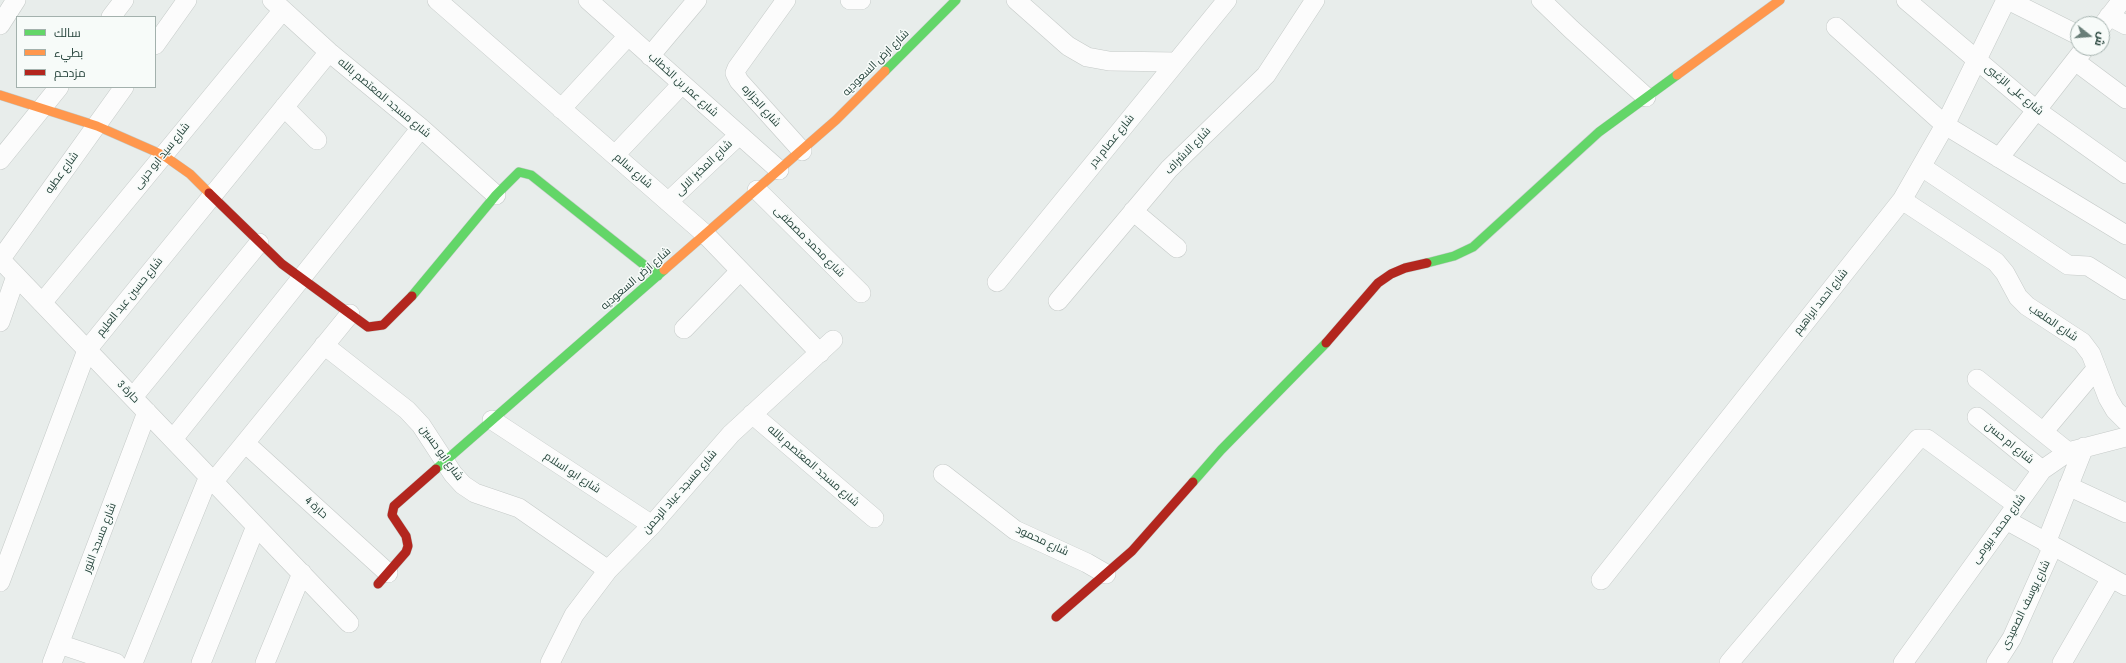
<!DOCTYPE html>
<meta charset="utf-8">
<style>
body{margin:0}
#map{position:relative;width:2126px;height:663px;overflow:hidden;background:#e8edeb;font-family:"Archivo Narrow",Cairo,sans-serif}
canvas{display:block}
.legend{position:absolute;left:16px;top:16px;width:140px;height:72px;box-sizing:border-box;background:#f7fbf9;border:1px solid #a3b1ad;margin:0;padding:5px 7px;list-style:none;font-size:12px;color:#24423a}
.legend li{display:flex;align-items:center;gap:8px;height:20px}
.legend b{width:20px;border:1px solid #a3b1ad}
.north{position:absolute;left:2070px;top:16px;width:40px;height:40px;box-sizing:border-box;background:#f7fbf9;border:1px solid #a3b1ad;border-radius:50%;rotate:107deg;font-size:11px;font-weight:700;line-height:16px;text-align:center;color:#24423a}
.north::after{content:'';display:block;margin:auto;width:14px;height:18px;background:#697e78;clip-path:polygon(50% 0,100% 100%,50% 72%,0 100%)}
</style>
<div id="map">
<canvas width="2126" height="663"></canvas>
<ul class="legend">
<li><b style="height:5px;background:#63d668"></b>سالك</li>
<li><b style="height:5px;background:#ff974d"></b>بطيء</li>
<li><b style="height:5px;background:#b3261e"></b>مزدحم</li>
</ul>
<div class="north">ش</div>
</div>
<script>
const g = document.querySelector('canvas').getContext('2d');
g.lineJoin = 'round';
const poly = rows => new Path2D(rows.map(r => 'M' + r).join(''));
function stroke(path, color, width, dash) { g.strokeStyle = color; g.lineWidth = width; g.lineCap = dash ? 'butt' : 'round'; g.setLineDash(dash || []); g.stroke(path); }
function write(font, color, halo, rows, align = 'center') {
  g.font = font + ' "Archivo Narrow",Cairo,sans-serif'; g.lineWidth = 3; g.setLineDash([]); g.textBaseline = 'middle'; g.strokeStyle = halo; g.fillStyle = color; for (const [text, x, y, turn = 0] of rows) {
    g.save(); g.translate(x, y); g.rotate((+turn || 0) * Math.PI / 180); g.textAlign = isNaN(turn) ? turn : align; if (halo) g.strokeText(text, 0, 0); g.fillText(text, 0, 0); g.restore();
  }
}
const street = poly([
 [272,0,329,52,421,128,496,195],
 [437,0,705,234,820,353],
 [588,0,779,170],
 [786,0,737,68,735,73,739,81,802,151],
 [850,0,861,0],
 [1016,0,1068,46,1087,57,1109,61,1176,62],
 [1541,0,1571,29,1646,97],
 [1906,0,2036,110,2126,174],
 [2008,0,2078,35],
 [2109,16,2126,25],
 [111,17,124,0],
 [0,25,16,0],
 [2102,26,2122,0],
 [1836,27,1945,125,2126,235],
 [155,45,187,0],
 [650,56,697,0],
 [2075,61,2126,99],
 [284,107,317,140],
 [561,109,628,36],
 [615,155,682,84],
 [1999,158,2085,48],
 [0,160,59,87],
 [1922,167,2068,265,2088,266,2126,290],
 [757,190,861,293],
 [1902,200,1996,262,2005,273,2018,297,2027,306,2082,342,2091,354,2108,398,2115,410,2126,421],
 [668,202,739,135],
 [1133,211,1177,248],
 [0,259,349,623],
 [0,260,124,87],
 [997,282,1227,0],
 [1058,301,1169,169,1266,75,1315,0],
 [42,303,283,10],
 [0,322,16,276],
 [684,329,740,271],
 [324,345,407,410,421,425,453,474,463,485,475,493,519,508,608,570],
 [1977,379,2068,452],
 [133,397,259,243],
 [752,414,874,518],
 [1977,417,2042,470],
 [492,420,652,525],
 [2044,431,2096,369],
 [173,439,421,128],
 [245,443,388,573],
 [943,474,1015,530,1087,563,1106,574],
 [214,481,350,314],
 [2068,486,2126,513],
 [2006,520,2126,586],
 [2046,543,2084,447],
 [1601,580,1902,200,1945,125,2006,0],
 [0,582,87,350,329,52],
 [59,644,116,663],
 [52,663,147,412],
 [133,663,209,476],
 [201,663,256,526],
 [265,663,302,573],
 [550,663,574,615,608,570,652,525,731,434,833,340],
 [1729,663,1918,439,1927,439,2017,505],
 [1903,663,2042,470,2068,452,2126,437],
 [1996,663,2012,638,2053,546],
 [2062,663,2111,578]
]);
const fast = poly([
 [885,71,956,0],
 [1427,263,1454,256,1473,247,1599,132,1677,75],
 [412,296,496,195,519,172,531,175,658,276],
 [436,469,664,270],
 [1193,482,1221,450,1326,343]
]);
const slow = poly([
 [1677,75,1780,0],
 [0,95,97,126,163,155,190,174,209,193],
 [664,270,836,120,885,71]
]);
const jam = poly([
 [209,193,282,264,368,327,383,325,412,296],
 [1326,343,1378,283,1391,274,1405,268,1427,263],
 [378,584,406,552,408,546,406,536,392,515,394,506,436,469],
 [1056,617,1132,551,1193,482]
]);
const streetNames = [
 ["شارع ارض السعوديه",876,63,-45],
 ["شارع عمر بن الخطاب",683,85,42],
 ["شارع على الزغبى",2014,90,40],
 ["شارع مسجد المعتصم بالله",384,98,40],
 ["شارع الجزاره",761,106,48],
 ["شارع عصام بدر",1112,141,-51],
 ["شارع الاشراف",1188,151,-46],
 ["شارع سيد ابو حربى",162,156,-51],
 ["شارع المخبز الالى",704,168,-44],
 ["شارع سالم",633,171,41],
 ["شارع عطيه",62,173,-54],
 ["شارع محمد مصطفى",809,242,45],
 ["شارع ارض السعوديه",636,279,-41],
 ["شارع حسين عبد العليم",130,297,-51],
 ["شارع احمد ابراهيم",1821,302,-52],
 ["شارع الملعب",2053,323,34],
 ["حارة 3",128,392,46],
 ["شارع ام حسن",2009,443,39],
 ["شارع ابو حسين",441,453,54],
 ["شارع مسجد المعتصم بالله",813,466,41],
 ["شارع ابو اسلام",572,473,33],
 ["شارع مسجد عباد الرحمن",680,492,-49],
 ["حارة 4",316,508,42],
 ["شارع محمد بيومى",1999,529,-54],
 ["شارع مسجد النور",100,538,-69],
 ["شارع محمود",1042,541,25],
 ["شارع يوسف الصعيدى",2026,605,-64]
];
stroke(street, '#c5cac8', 20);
stroke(fast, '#c3cbc8', 10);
stroke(slow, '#c3cbc8', 10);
stroke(jam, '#c3cbc8', 10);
stroke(street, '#fcfcfc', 19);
stroke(fast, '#63d668', 9);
stroke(slow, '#ff974d', 9);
stroke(jam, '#b3261e', 9);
write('11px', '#24423a', '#f7fbf9', streetNames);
</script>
